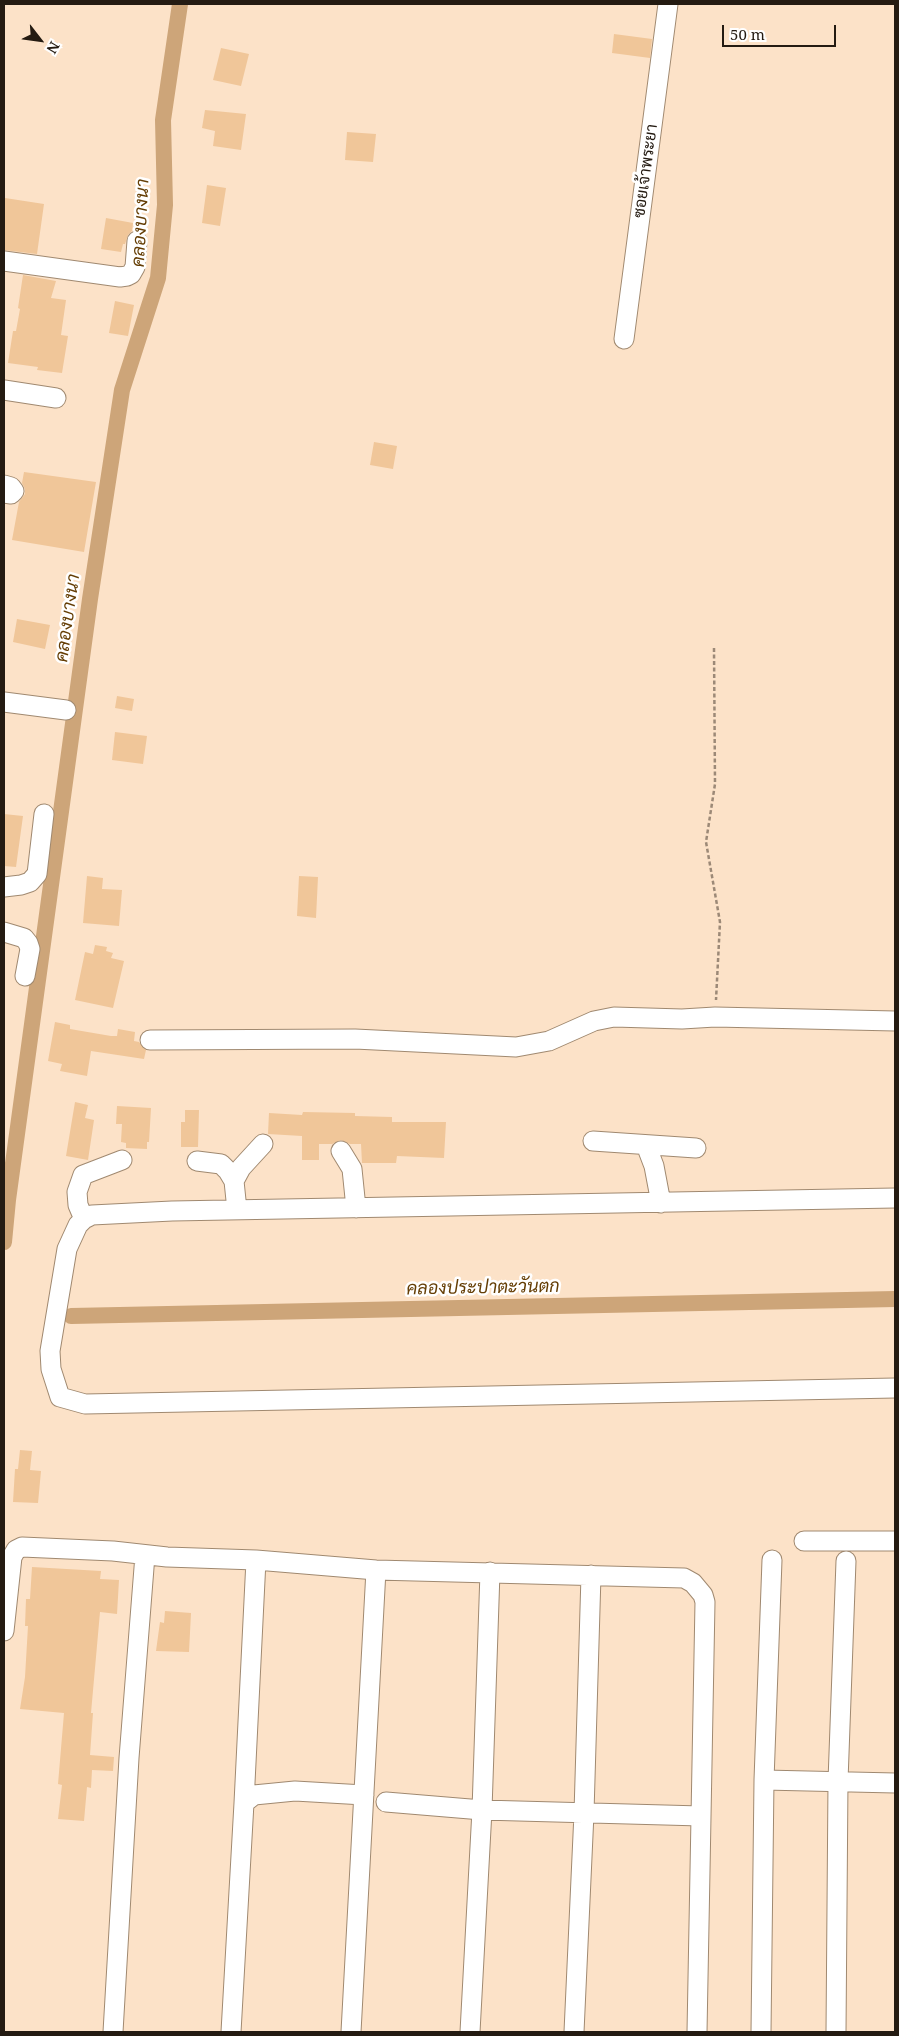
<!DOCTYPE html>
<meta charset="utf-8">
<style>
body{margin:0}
#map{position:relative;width:899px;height:2036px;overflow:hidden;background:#fce2c8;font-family:"Noto Serif",serif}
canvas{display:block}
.frame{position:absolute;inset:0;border:5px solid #241b12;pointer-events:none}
.north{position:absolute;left:15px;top:15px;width:50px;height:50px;-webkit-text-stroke:4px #fff;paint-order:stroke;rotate:120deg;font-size:14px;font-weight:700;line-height:20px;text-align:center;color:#241b12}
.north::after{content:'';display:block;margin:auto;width:18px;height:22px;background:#241b12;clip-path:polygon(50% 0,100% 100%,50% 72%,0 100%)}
.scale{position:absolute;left:722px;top:25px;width:114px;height:22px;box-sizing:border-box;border:2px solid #241b12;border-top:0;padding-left:6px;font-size:15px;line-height:18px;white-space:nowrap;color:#241b12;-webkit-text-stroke:4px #fff;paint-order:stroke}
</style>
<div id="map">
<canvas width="899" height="2036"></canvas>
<div class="frame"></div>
<div class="north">N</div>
<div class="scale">50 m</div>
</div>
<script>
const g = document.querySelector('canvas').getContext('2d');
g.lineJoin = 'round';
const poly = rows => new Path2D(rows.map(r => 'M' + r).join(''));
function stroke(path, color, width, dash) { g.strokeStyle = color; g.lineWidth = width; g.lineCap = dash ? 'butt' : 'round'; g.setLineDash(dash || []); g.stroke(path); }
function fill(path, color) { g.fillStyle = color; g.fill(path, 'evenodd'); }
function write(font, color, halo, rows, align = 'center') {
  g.font = font + ' "Noto Serif",Sarabun,serif'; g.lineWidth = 5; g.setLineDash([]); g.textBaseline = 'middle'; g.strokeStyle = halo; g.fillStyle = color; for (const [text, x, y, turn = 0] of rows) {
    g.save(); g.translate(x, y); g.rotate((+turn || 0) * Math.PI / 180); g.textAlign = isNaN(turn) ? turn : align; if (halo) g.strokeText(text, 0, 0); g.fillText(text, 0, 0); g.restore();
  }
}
const canal = poly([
 [4,1242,8,1200,90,599,122,390,158,278,165,205,163,120,180,4],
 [71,1316,895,1299]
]);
const building = poly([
 [614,34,652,39,650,58,612,53],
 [221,48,249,54,241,86,213,80],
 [205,110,246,114,241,150,213,146,215,131,202,128],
 [347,132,376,134,373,162,345,160],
 [207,185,226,188,220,226,202,223],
 [5,198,44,204,37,254,4,250],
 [106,218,133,223,132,231,128,235,125,244,123,244,121,252,101,249],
 [23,275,56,281,51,298,66,300,61,335,68,336,62,373,37,370,38,367,8,363,13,331,16,331,20,309,18,308],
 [115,301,134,305,128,336,109,333],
 [374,442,397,446,393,469,370,465],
 [24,472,96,482,84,552,12,540,19,502,25,494,25,489,22,483],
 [17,619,50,625,45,649,13,642],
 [117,696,134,699,132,711,115,708],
 [115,732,147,736,143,764,112,760],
 [4,814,23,816,16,867,4,866],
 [87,876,103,878,102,889,122,890,119,926,83,923],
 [299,876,318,877,316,918,297,916],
 [95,945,107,947,106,951,113,953,111,958,124,961,113,1008,75,1000,85,952,93,954],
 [55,1022,70,1025,70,1029,111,1036,117,1036,118,1029,135,1032,134,1041,139,1042,146,1050,144,1059,91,1051,87,1076,60,1071,62,1064,48,1061],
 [75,1102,88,1105,85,1118,94,1120,88,1160,66,1156],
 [117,1106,151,1108,149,1142,147,1142,147,1149,126,1148,126,1143,121,1142,122,1124,116,1124],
 [185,1110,199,1110,198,1147,181,1147,181,1122,185,1122],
 [303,1112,355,1113,355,1116,392,1117,392,1122,446,1122,444,1158,397,1156,396,1163,362,1163,361,1144,350,1144,341,1140,332,1144,319,1144,319,1160,302,1160,302,1136,268,1134,269,1113,302,1115],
 [20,1450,32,1451,30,1470,41,1471,38,1503,13,1502,15,1469,18,1469],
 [32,1567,101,1571,100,1579,119,1580,117,1614,100,1612,91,1713,93,1713,90,1755,114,1757,113,1771,92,1770,91,1788,87,1787,84,1821,58,1819,62,1785,58,1784,64,1713,20,1709,25,1677,28,1626,25,1626,26,1599,30,1599],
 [165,1611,191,1613,189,1652,156,1651,160,1622,164,1623]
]);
const path = poly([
 [714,648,715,784,706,842,720,922,716,1000]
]);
const minor = poly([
 [4,261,120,277,127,276,131,274,135,267,137,241],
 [624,339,668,4],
 [4,390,56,398],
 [4,485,11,487,14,491,11,494,4,493],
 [4,702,66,710],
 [4,887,21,885,30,882,37,874,44,814],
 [4,932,24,938,28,943,30,949,25,976],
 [150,1040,355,1039,516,1047,549,1041,594,1021,614,1017,682,1019,715,1017,895,1021],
 [593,1141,696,1148],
 [646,1145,654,1166,661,1203],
 [341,1151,352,1169,356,1208],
 [197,1161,221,1164,228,1171,234,1181,237,1210],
 [234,1181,241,1168,263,1144],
 [895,1198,172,1211,92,1215,84,1219,78,1225,67,1249,50,1351,51,1369,60,1397,85,1404,895,1388],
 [84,1219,78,1205,77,1192,83,1175,122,1160],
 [804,1541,895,1541],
 [4,1631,12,1557,16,1550,22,1547,113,1551,167,1557,256,1560,376,1570,684,1578,693,1583,703,1595,705,1602,697,2032],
 [764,1780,895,1783],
 [386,1802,482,1810,701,1816],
 [244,1803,256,1560],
 [113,2032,129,1758,145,1555],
 [231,2032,244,1803,254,1795,295,1791,364,1795],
 [351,2032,376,1570],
 [470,2032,482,1810,490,1572],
 [574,2032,584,1813,591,1575],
 [761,2032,764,1780,772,1560],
 [836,2032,838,1781,846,1561]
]);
const streetNames = [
 ["ซอยเจ้าพระยา",646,171,-82]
];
const waterNames = [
 ["คลองบางนา",141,223,-87],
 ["คลองบางนา",68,618,-82],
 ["คลองประปาตะวันตก",483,1288,-1]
];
stroke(canal, '#cda579', 16);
fill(building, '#f0c699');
stroke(minor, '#a08970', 21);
stroke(path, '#9c8977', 2.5, [4, 2.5]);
stroke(minor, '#fff', 19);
write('16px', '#241b12', '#fff', streetNames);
write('italic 18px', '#653e05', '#fff', waterNames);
</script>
